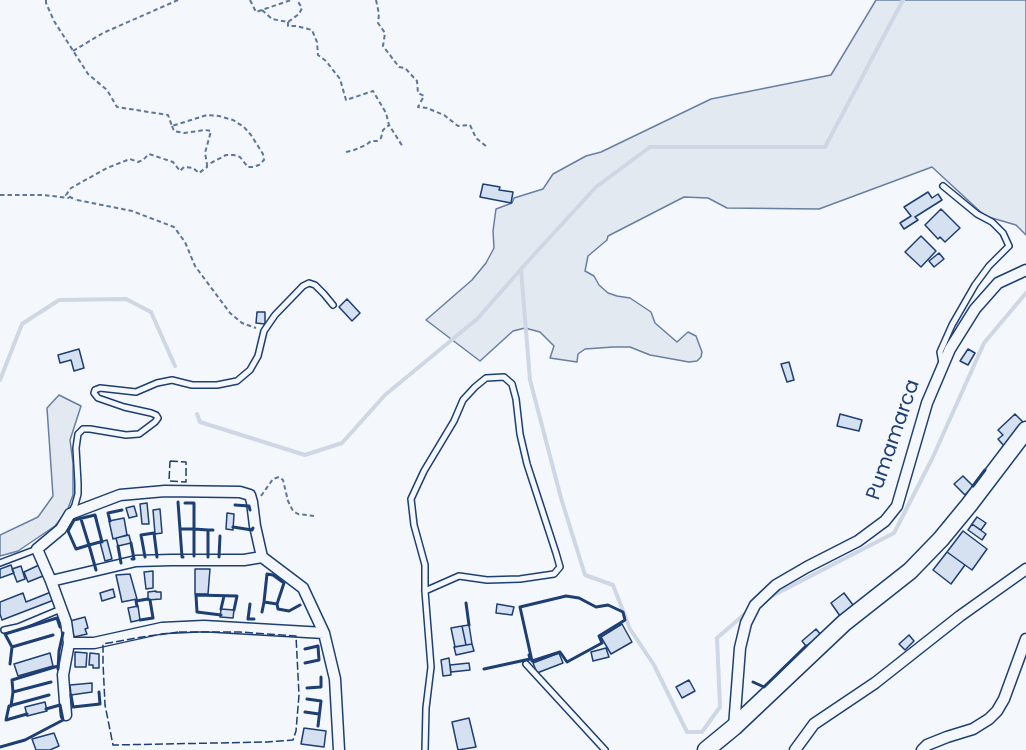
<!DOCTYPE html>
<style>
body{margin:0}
canvas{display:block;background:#f4f7fb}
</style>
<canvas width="1026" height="750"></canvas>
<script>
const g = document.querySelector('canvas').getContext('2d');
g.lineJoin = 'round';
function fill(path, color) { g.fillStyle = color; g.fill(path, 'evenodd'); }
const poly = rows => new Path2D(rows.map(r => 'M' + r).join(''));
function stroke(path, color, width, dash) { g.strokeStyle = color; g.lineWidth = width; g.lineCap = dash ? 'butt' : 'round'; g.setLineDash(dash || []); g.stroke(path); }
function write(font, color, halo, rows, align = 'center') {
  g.font = font + ' Poppins,sans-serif'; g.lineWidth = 4.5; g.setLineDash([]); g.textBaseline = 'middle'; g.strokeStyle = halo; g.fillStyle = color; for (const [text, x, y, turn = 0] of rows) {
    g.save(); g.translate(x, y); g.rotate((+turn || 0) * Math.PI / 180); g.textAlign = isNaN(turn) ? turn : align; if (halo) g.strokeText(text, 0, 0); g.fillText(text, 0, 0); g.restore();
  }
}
const green = poly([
 [876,0,1026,0,1026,235,1016,225,985,216,932,167,819,209,727,208,708,198,684,197,608,236,607,240,588,256,585,271,594,276,599,285,608,293,617,296,630,298,651,312,655,323,677,342,688,332,696,336,702,352,701,357,697,361,689,362,650,355,630,347,613,347,585,349,578,354,577,362,550,358,554,346,540,332,525,328,513,331,480,361,426,320,472,280,486,263,494,248,493,231,496,209,512,203,514,198,543,189,553,174,586,156,601,152,711,99,831,75,876,0],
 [59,395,81,406,70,440,73,463,73,495,67,511,55,526,18,551,0,556,0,535,38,517,53,496,47,408,59,395]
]);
const stream = poly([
 [521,269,530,380,561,498,585,575,613,585,630,629,654,665,687,732,702,732,720,707,717,638,747,612],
 [0,380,22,324,59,300,126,299,151,312,175,366],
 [197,414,200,422,305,455,342,443,385,395,477,319,530,259,596,187,650,147,825,147,903,0],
 [768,598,894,533,932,459,984,343,1026,293]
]);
const building = poly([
 [483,184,500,187,499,190,513,192,511,203,480,197,483,184],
 [928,192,932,198,938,194,942,200,915,217,918,220,904,229,900,223,911,216,904,207,928,192],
 [941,209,960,228,945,242,940,237,938,239,925,225,941,209],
 [921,236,936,251,921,267,905,252,921,236],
 [939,253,944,259,934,267,929,261,939,253],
 [347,299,360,313,352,321,339,307,347,299],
 [257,312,265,312,265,324,256,323,257,312],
 [79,349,84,368,74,371,71,360,60,363,58,355,79,349],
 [968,349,975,353,968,365,960,361,968,349],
 [789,362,794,380,787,382,781,364,789,362],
 [840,414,862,420,859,431,837,426,840,414],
 [1015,414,1026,425,1004,446,998,439,1003,435,998,430,1015,414],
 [963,476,973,486,965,495,954,484,963,476],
 [147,503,149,524,142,524,140,504,147,503],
 [134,506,137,516,129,518,126,508,134,506],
 [160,509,162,533,155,534,153,510,160,509],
 [227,513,234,514,233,530,226,529,227,513],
 [977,517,986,523,981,530,972,524,977,517],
 [124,518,127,535,113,539,109,521,124,518],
 [972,524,986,534,982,540,968,530,972,524],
 [963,531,987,549,972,570,947,552,963,531],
 [129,535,131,543,118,546,116,538,129,535],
 [107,540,112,559,105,561,100,542,107,540],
 [947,552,965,565,951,584,933,570,947,552],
 [11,565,14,573,0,578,0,569,11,565],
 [39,565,43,576,28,582,24,572,39,565],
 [21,566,25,579,17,582,12,569,21,566],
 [195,569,210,569,208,594,195,594,195,569],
 [153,571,153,588,146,589,144,572,153,571],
 [130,574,137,599,122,602,116,575,130,574],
 [113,589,115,597,102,601,100,593,113,589],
 [156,591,156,592,161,592,161,599,148,600,148,592,156,591],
 [51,592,54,600,2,620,0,614,0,602,23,593,26,602,51,592],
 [844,593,853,605,840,616,831,603,844,593],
 [497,604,514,607,512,615,496,613,497,604],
 [138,606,140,620,131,622,128,608,138,606],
 [221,609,234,610,233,618,220,617,221,609],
 [85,617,88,628,85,629,87,634,74,637,70,621,85,617],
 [622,624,632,642,611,654,601,637,622,624],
 [469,625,472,644,466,645,462,626,469,625],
 [462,626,466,645,455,647,451,628,462,626],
 [816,629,821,635,806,646,802,641,816,629],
 [909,635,914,641,905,650,899,644,909,635],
 [472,644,474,651,456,655,454,647,472,644],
 [606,648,609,657,593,661,591,652,606,648],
 [75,652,87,653,86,667,75,667,75,652],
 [50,653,53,666,18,676,14,664,50,653],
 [90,653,99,654,99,668,93,668,93,665,89,665,90,653],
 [559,653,563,663,537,673,533,663,559,653],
 [449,658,451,675,443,676,441,660,449,658],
 [469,663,470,670,451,672,450,665,469,663],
 [689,680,695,691,682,698,676,687,689,680],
 [92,683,92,692,71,695,70,685,92,683],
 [45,702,47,711,27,716,25,707,45,702],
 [469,718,476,747,458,750,452,722,469,718],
 [304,728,326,731,324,747,301,744,304,728],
 [54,733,59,746,50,750,36,750,32,739,54,733]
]);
const path = poly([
 [46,0,46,3,54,21,88,74,107,90,117,107,168,115,172,126,207,115,219,116,233,120,244,127,251,135,263,154,264,160,259,165,253,167,248,167,240,157,234,155,226,155,207,165,207,167,199,173,193,168,184,167,180,171,173,162,149,154,143,160,138,162,130,159,107,168,71,188,66,195,76,200],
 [250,0,256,12,291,0],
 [376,0,379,14,378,23,385,33,383,46,399,67,405,68,417,81,418,93,424,96,418,107,427,108,444,115,458,126,470,125,476,138,487,147],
 [262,10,272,19,288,22,299,14,302,8,297,0],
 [288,22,288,26,296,26,312,30,317,42,318,55,326,61,340,79,346,100,373,91,386,113,389,125,403,147],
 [73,51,103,33,178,0],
 [172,126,174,131,184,133,205,130,211,131,205,153,207,164],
 [346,152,354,150,366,145,371,141,377,141,381,138,383,130,389,125],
 [0,195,43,195,69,198],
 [77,200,132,211,174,227,185,242,195,266,230,313,242,323,256,328],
 [261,496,273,479,279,477,283,480,288,501,293,511,298,514,314,516]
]);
const lane = poly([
 [942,363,940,352,952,325,975,285,989,266,1009,246,1003,233,992,222,977,214,943,186],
 [71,513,75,505,78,494,78,483,76,448,78,434,83,429,90,429,126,435,139,434,155,422,158,418,156,415,151,413,124,407,98,398,94,393,95,390,100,388,136,392,157,383,172,380,192,385,217,385,237,381,250,370,258,356,264,331,275,315,303,286,309,283,315,285,324,294,333,305],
 [0,563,37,549],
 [425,591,459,576,487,580,520,579,554,574,560,567,556,553,527,464,520,434,516,399,512,384,504,377,486,378,475,387,463,400,454,421,424,471,411,499,414,525,425,565,425,591,431,667,426,708,425,750],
 [4,630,18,627,61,609],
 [526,664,605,750]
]);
const street = poly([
 [51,581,37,549,61,529,70,514,120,495,165,491,240,492,250,495,252,502,255,526,262,557,303,588,324,633,335,679,339,750],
 [69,643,94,643,162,628,204,626,324,633],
 [66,715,63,675,69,643,66,622,51,581,136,561,171,560,244,560,262,557],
 [734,727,740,648,746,623,755,605,776,585,807,567,858,541,885,521,897,506,927,403,950,349,975,309,998,283,1026,270],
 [795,750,814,724,875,683,960,616,1026,569],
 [922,750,927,745,947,737,973,729,989,719,997,711,1004,699,1026,639]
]);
const primary = poly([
 [706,750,734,727,844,623,910,571,941,539,969,505,1026,430]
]);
const fence = poly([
 [170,461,186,462,186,482,169,481,170,461],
 [179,632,240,632,296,636,299,695,296,731,293,740,267,742,113,745,105,705,103,663,103,644,142,637,179,632]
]);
const wall = poly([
 [973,486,985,470],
 [178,502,182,557,183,557],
 [235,505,249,506,250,510],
 [81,519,89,545,100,542],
 [110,521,108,513,122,510],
 [233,527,252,530,253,528],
 [180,529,194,529,194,503,185,503],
 [131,543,134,559,132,559],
 [118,546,121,563],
 [194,556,194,529,208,530],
 [145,557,141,535,154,533,157,557],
 [208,557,208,530,213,530],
 [219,557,220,536],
 [96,570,89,545,76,549,68,531,74,520,95,515,102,542],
 [267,574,273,575,284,583,277,604,264,602,267,574],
 [566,596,579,598,596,607,608,605,623,612,625,620,599,636,602,643,567,662,560,652,532,661,520,607,566,596],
 [466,603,469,625],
 [250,604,248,619,254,619],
 [277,604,278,609,289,611,300,605],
 [137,606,136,601,148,599],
 [221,609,224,596],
 [262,612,264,602],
 [221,615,197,612,196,595,237,596,234,610],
 [140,620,153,618,150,600],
 [53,635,12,647,5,634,57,618,60,627],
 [305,663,319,660,318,646,305,649],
 [10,664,12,647],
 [58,669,59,651,63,633],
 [484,669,530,659,529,655],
 [753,682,764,687,806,646],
 [307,688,321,687,321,677],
 [13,692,12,680,58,666],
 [71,695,73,707,100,704,99,692],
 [307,699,321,701,318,726],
 [11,706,13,692,51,682],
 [305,712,319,714],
 [27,714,6,720,9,706,49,695],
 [0,747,25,740,63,720,60,705,46,709]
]);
const streetNames = [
 ["Pumamarca",894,440,-71]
];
fill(green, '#e3e9f0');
stroke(green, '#687fa3', 1.5);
stroke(stream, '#cfd7e4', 4);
fill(building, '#d5e0f0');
stroke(building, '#1d3f73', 1.5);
stroke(lane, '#1d3f73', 8);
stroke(street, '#1d3f73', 13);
stroke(primary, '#1d3f73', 19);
stroke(path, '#5e769c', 2, [4.5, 3]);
stroke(lane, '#f4f7fb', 5);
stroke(street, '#f4f7fb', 10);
stroke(primary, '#f4f7fb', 16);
stroke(fence, '#1d3f73', 1.5, [8, 3]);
stroke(wall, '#1d3f73', 3);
write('20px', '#1d3f73', '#f4f7fb', streetNames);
</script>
